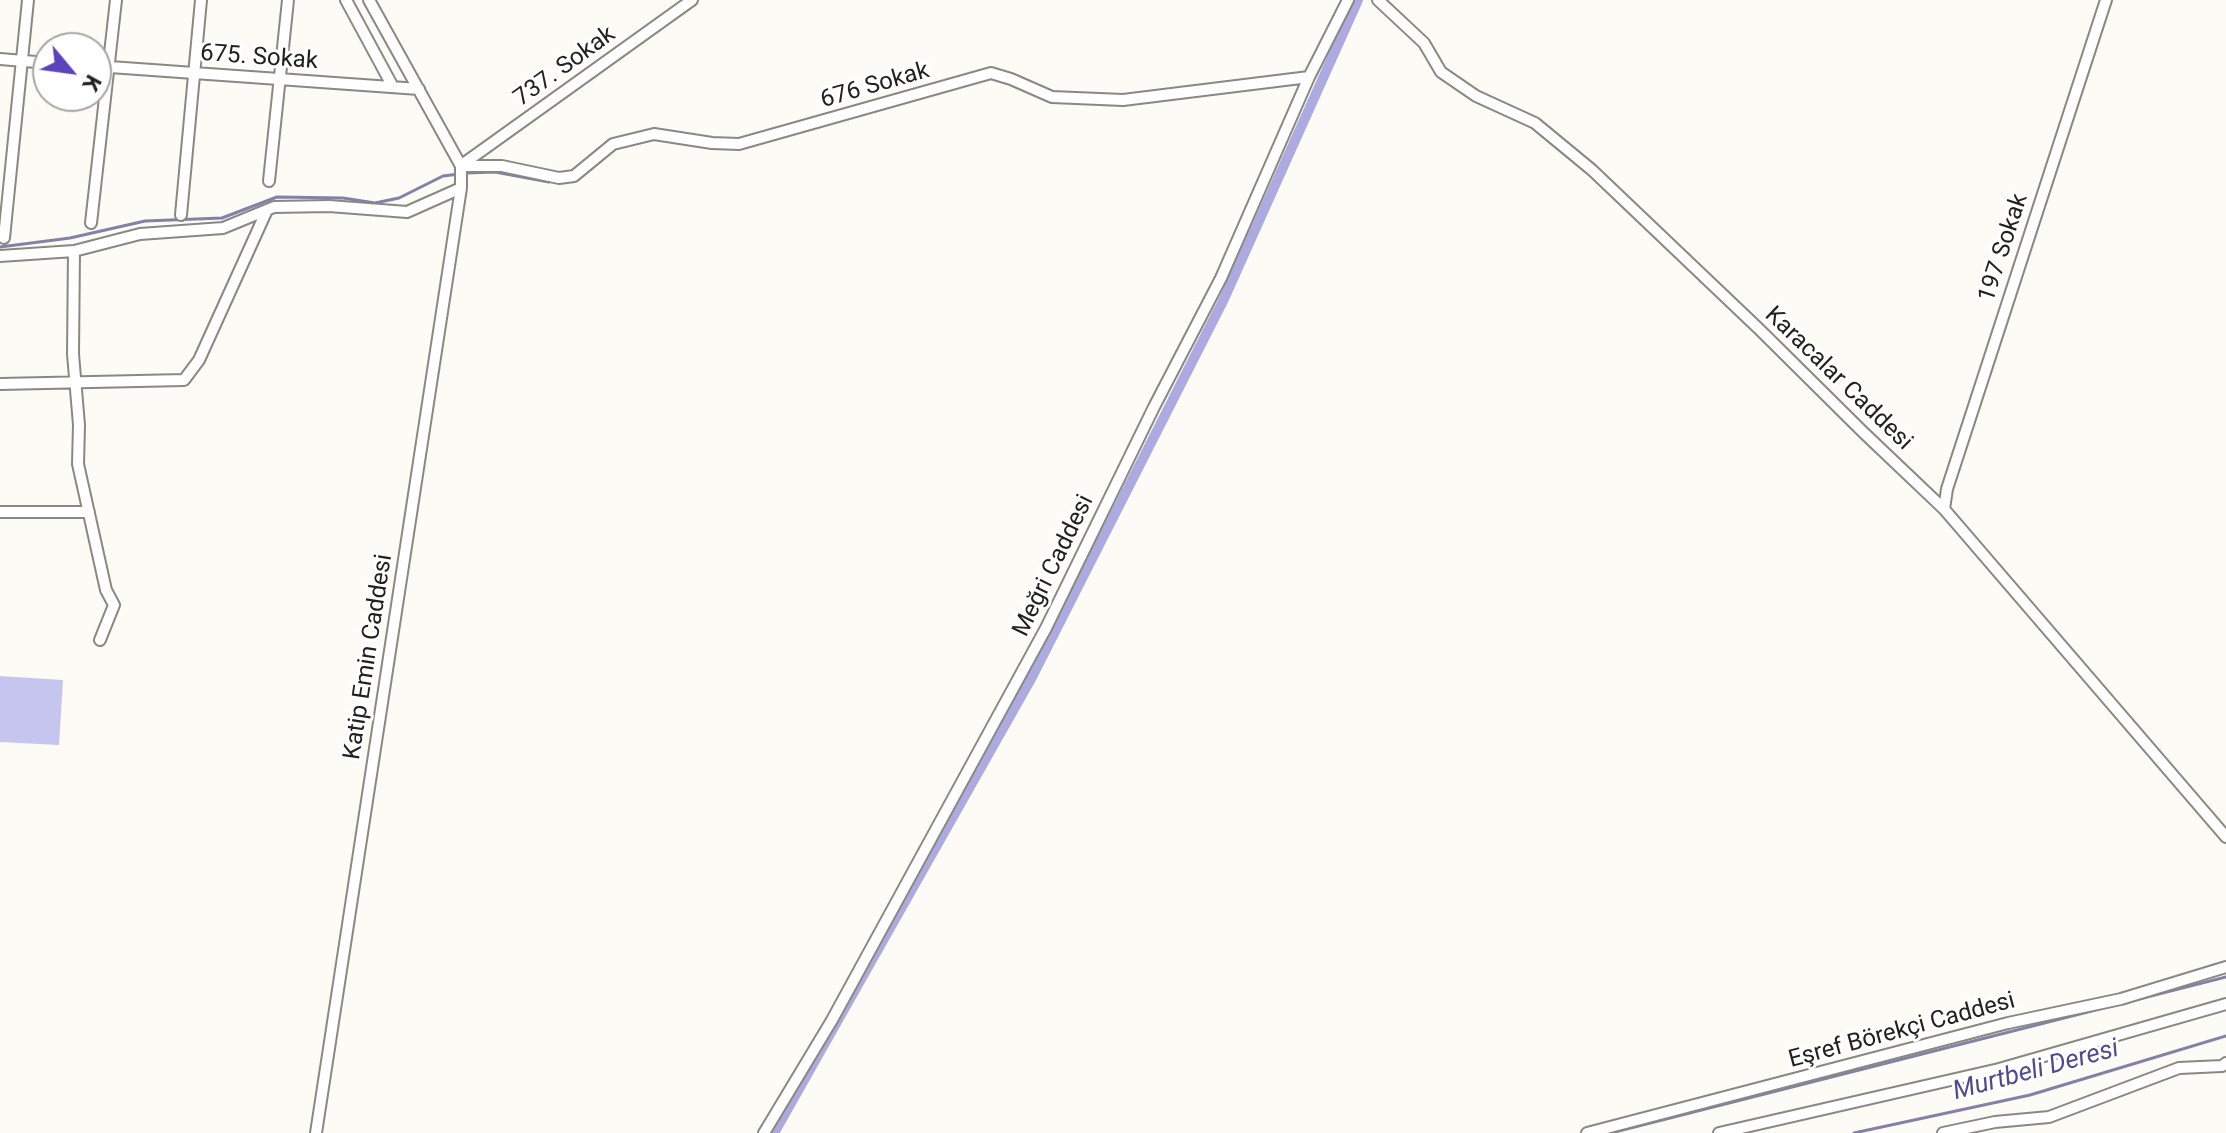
<!DOCTYPE html>
<meta charset="utf-8">
<style>
body{margin:0}
#map{position:relative;width:2226px;height:1133px;overflow:hidden;background:#fdfbf5;font-family:Roboto,sans-serif}
canvas{display:block}
.north{position:absolute;left:32px;top:32px;width:80px;height:80px;box-sizing:border-box;background:#fff;border:2px solid #a6a6a5;border-radius:50%;rotate:119deg;font-size:22px;font-weight:700;line-height:32px;text-align:center;color:#21211e}
.north::after{content:'';display:block;margin:auto;width:28px;height:36px;background:#5a44bc;clip-path:polygon(50% 0,100% 100%,50% 72%,0 100%)}
</style>
<div id="map">
<canvas width="2226" height="1133"></canvas>
<div class="north">K</div>
</div>
<script>
const g = document.querySelector('canvas').getContext('2d');
g.lineJoin = 'round';
function fill(path, color) { g.fillStyle = color; g.fill(path, 'evenodd'); }
const poly = rows => new Path2D(rows.map(r => 'M' + r).join(''));
function stroke(path, color, width, dash) { g.strokeStyle = color; g.lineWidth = width; g.lineCap = dash ? 'butt' : 'round'; g.setLineDash(dash || []); g.stroke(path); }
function write(font, color, halo, rows, align = 'center') {
  g.font = font + ' Roboto,sans-serif'; g.lineWidth = 6; g.setLineDash([]); g.textBaseline = 'middle'; g.strokeStyle = halo; g.fillStyle = color; for (const [text, x, y, turn = 0] of rows) {
    g.save(); g.translate(x, y); g.rotate((+turn || 0) * Math.PI / 180); g.textAlign = isNaN(turn) ? turn : align; if (halo) g.strokeText(text, 0, 0); g.fillText(text, 0, 0); g.restore();
  }
}
const green = poly([
 [0,676,63,680,59,745,0,742]
]);
const stream = poly([
 [0,247,70,238,145,221,222,218,277,197,343,198,375,203,399,198,443,176,467,173,495,172,549,182],
 [1611,1133,2226,977],
 [1854,1133,2030,1095,2226,1036]
]);
const canal = poly([
 [774,1133,1032,677,1224,299,1358,0]
]);
const minor = poly([
 [346,0,393,87],
 [1378,0,1424,43,1441,72,1476,96,1535,123,1592,170,1759,329,1864,433,1944,509,2226,837],
 [0,59,48,63],
 [96,66,419,89],
 [463,164,692,0],
 [461,166,502,166,559,178,574,176,613,144,654,134,712,143,739,144,991,73,1011,79,1052,97,1123,100,1309,77],
 [269,181,288,0],
 [181,215,201,0],
 [91,223,116,0],
 [4,238,28,0],
 [74,251,73,354,79,425,78,464,106,590,114,605,100,640],
 [0,256,74,251,140,234,223,228,274,207,329,206,407,212,461,188],
 [0,384,184,380,199,360,267,210],
 [1944,509,1947,489,2106,0],
 [0,512,89,512],
 [316,1133,461,188,461,166,369,0],
 [764,1133,832,1020,1046,628,1154,407,1221,278,1309,77,1348,0],
 [1587,1133,2008,1023,2121,999,2226,967],
 [1719,1133,1999,1069,2226,1004],
 [1943,1133,1995,1122,2049,1117,2179,1068,2222,1066,2226,1063]
]);
const streetNames = [
 ["675. Sokak",259,58,4],
 ["737. Sokak",565,67,-36],
 ["676 Sokak",875,86,-16],
 ["197 Sokak",2004,248,-72],
 ["Karacalar Caddesi",1838,379,44],
 ["Meğri Caddesi",1054,566,-64],
 ["Katip Emin Caddesi",369,657,-81],
 ["Eşref Börekçi Caddesi",1902,1031,-15]
];
const waterNames = [
 ["Murtbeli Deresi",2036,1071,-15]
];
fill(green, '#c6c5ef');
stroke(stream, '#8281a6', 3);
stroke(canal, '#acaae0', 10);
stroke(minor, '#898882', 14);
stroke(minor, '#fff', 10);
write('24px', '#21211e', '#fff', streetNames);
write('italic 26px', '#514b8e', '#fff', waterNames);
</script>
